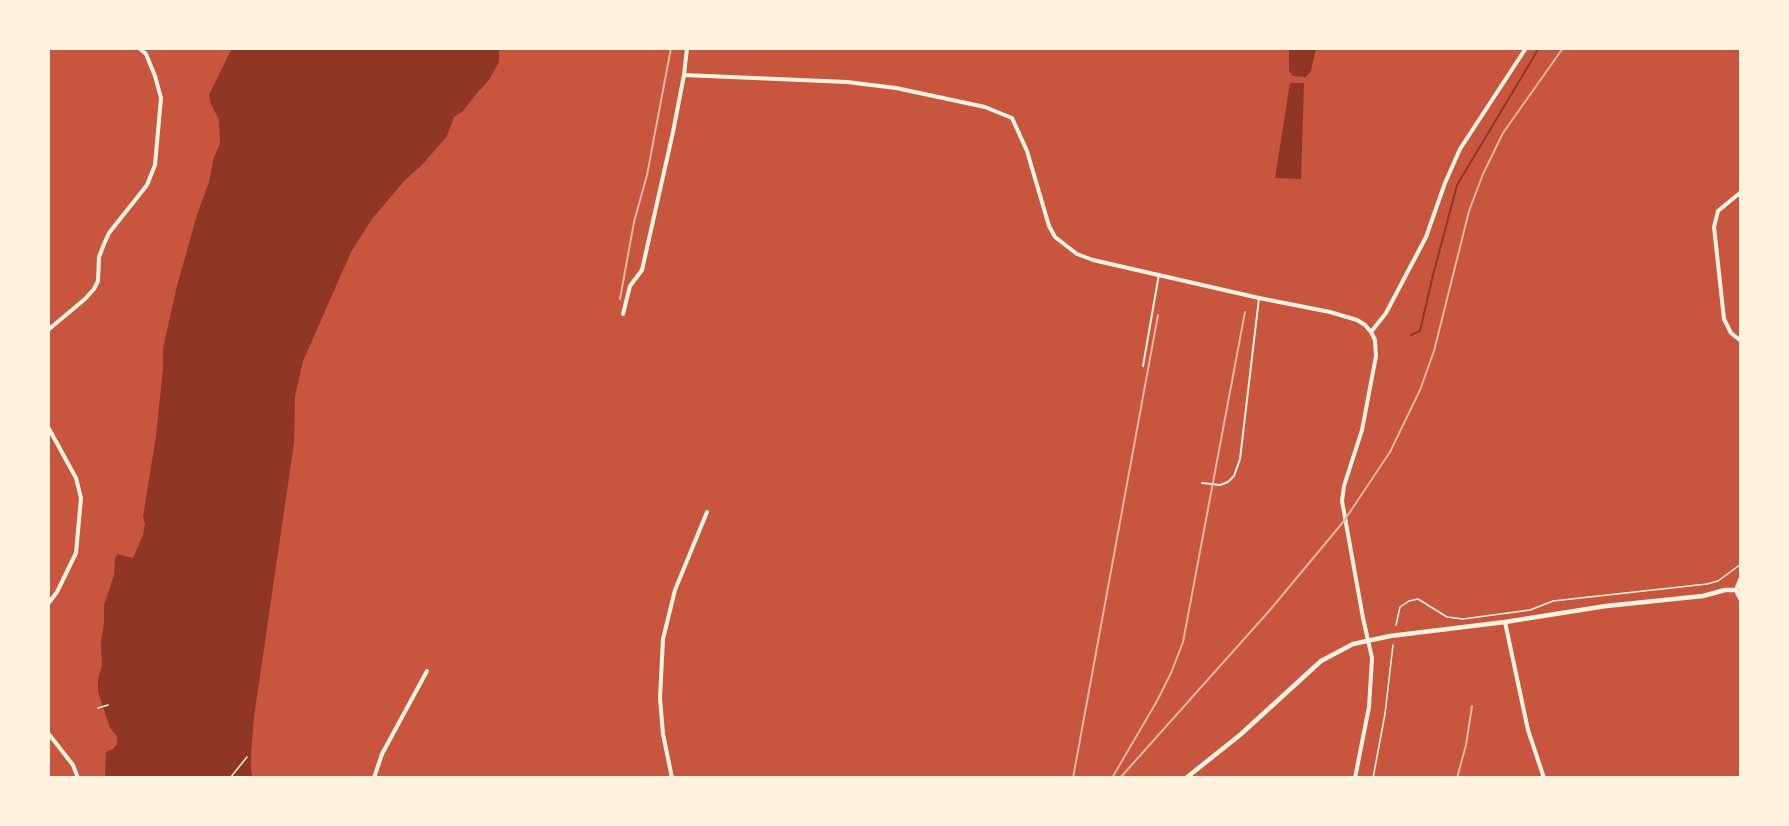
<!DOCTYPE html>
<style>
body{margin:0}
#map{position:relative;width:1789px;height:826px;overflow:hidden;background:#c8553d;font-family:"Public Sans",sans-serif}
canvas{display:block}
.frame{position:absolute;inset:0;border:50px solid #fff3e0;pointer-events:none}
</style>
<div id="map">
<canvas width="1789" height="826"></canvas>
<div class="frame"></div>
</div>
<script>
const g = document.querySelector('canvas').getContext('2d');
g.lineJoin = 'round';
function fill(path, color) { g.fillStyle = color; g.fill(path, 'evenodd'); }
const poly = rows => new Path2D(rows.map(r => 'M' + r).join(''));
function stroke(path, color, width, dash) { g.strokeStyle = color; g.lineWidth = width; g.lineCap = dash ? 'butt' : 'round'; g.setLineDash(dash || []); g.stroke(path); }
const water = poly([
 [232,48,499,48,499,62,489,80,477,93,463,111,454,117,447,136,422,165,405,180,372,219,351,252,303,361,295,396,294,443,254,717,251,755,251,770,253,778,105,778,106,752,113,749,117,744,117,736,110,728,98,692,98,679,102,666,101,642,104,623,104,605,114,575,115,559,117,554,133,558,143,535,145,524,143,517,156,436,163,369,163,348,177,286,197,215,209,182,214,157,220,144,219,120,211,104,209,95],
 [1289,48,1316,48,1311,71,1306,77,1293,76,1289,71],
 [1290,83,1304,83,1301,179,1275,178]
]);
const stream = poly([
 [1411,335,1420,331,1433,275,1457,185,1539,48]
]);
const path = poly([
 [1396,625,1400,607,1409,601,1418,599,1447,617,1463,619,1530,610,1553,601,1707,584,1718,581,1741,564],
 [98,708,108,705],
 [230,778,247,757],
 [1373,778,1385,714,1393,645]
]);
const service = poly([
 [1143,366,1159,274],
 [1202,483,1220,485,1228,482,1234,476,1240,459,1259,298]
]);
const minor = poly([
 [684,75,687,48],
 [1741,192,1718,211,1714,227,1724,319,1731,333,1741,341],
 [623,314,630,286,642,270,673,132,684,75,847,82,896,88,985,107,1012,118,1027,151,1049,226,1055,237,1077,254,1093,260,1259,298,1330,312,1357,320,1365,325,1371,332,1375,340,1376,356,1362,430,1344,486,1342,501,1363,618,1372,658,1369,707,1355,778],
 [48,330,85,299,94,289,98,281,99,257,104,244,109,233,147,185,155,165,161,98,155,76,146,54,139,48],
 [1371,332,1386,313,1426,237,1445,183,1460,149,1526,48],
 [48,427,76,478,81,498,76,553,57,592,48,604],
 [1741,448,1741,468],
 [1505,622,1528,730,1544,778],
 [48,733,73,765,78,778],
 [374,778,382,754,427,671],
 [672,778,663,734,660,698,663,639,675,590,707,512]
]);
const tertiary = poly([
 [1741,578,1736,590,1741,600],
 [1186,778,1240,735,1321,661,1353,644,1390,636,1505,622,1606,606,1703,596,1725,590,1736,590]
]);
const rail = poly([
 [620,299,634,222,647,175,671,48],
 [1073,778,1158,315],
 [1112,778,1157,701,1171,673,1183,642,1245,312],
 [1120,778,1270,610,1344,521,1390,452,1420,390,1434,351,1469,211,1483,174,1503,133,1563,48],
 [1457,778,1466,745,1472,706]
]);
fill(water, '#8f3625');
stroke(stream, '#8f3625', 2);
stroke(path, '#fff3e0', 1.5);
stroke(service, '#fff3e0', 2);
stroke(minor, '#fff3e0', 4);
stroke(tertiary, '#fff3e0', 4.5);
stroke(rail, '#e9b49f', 2);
</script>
